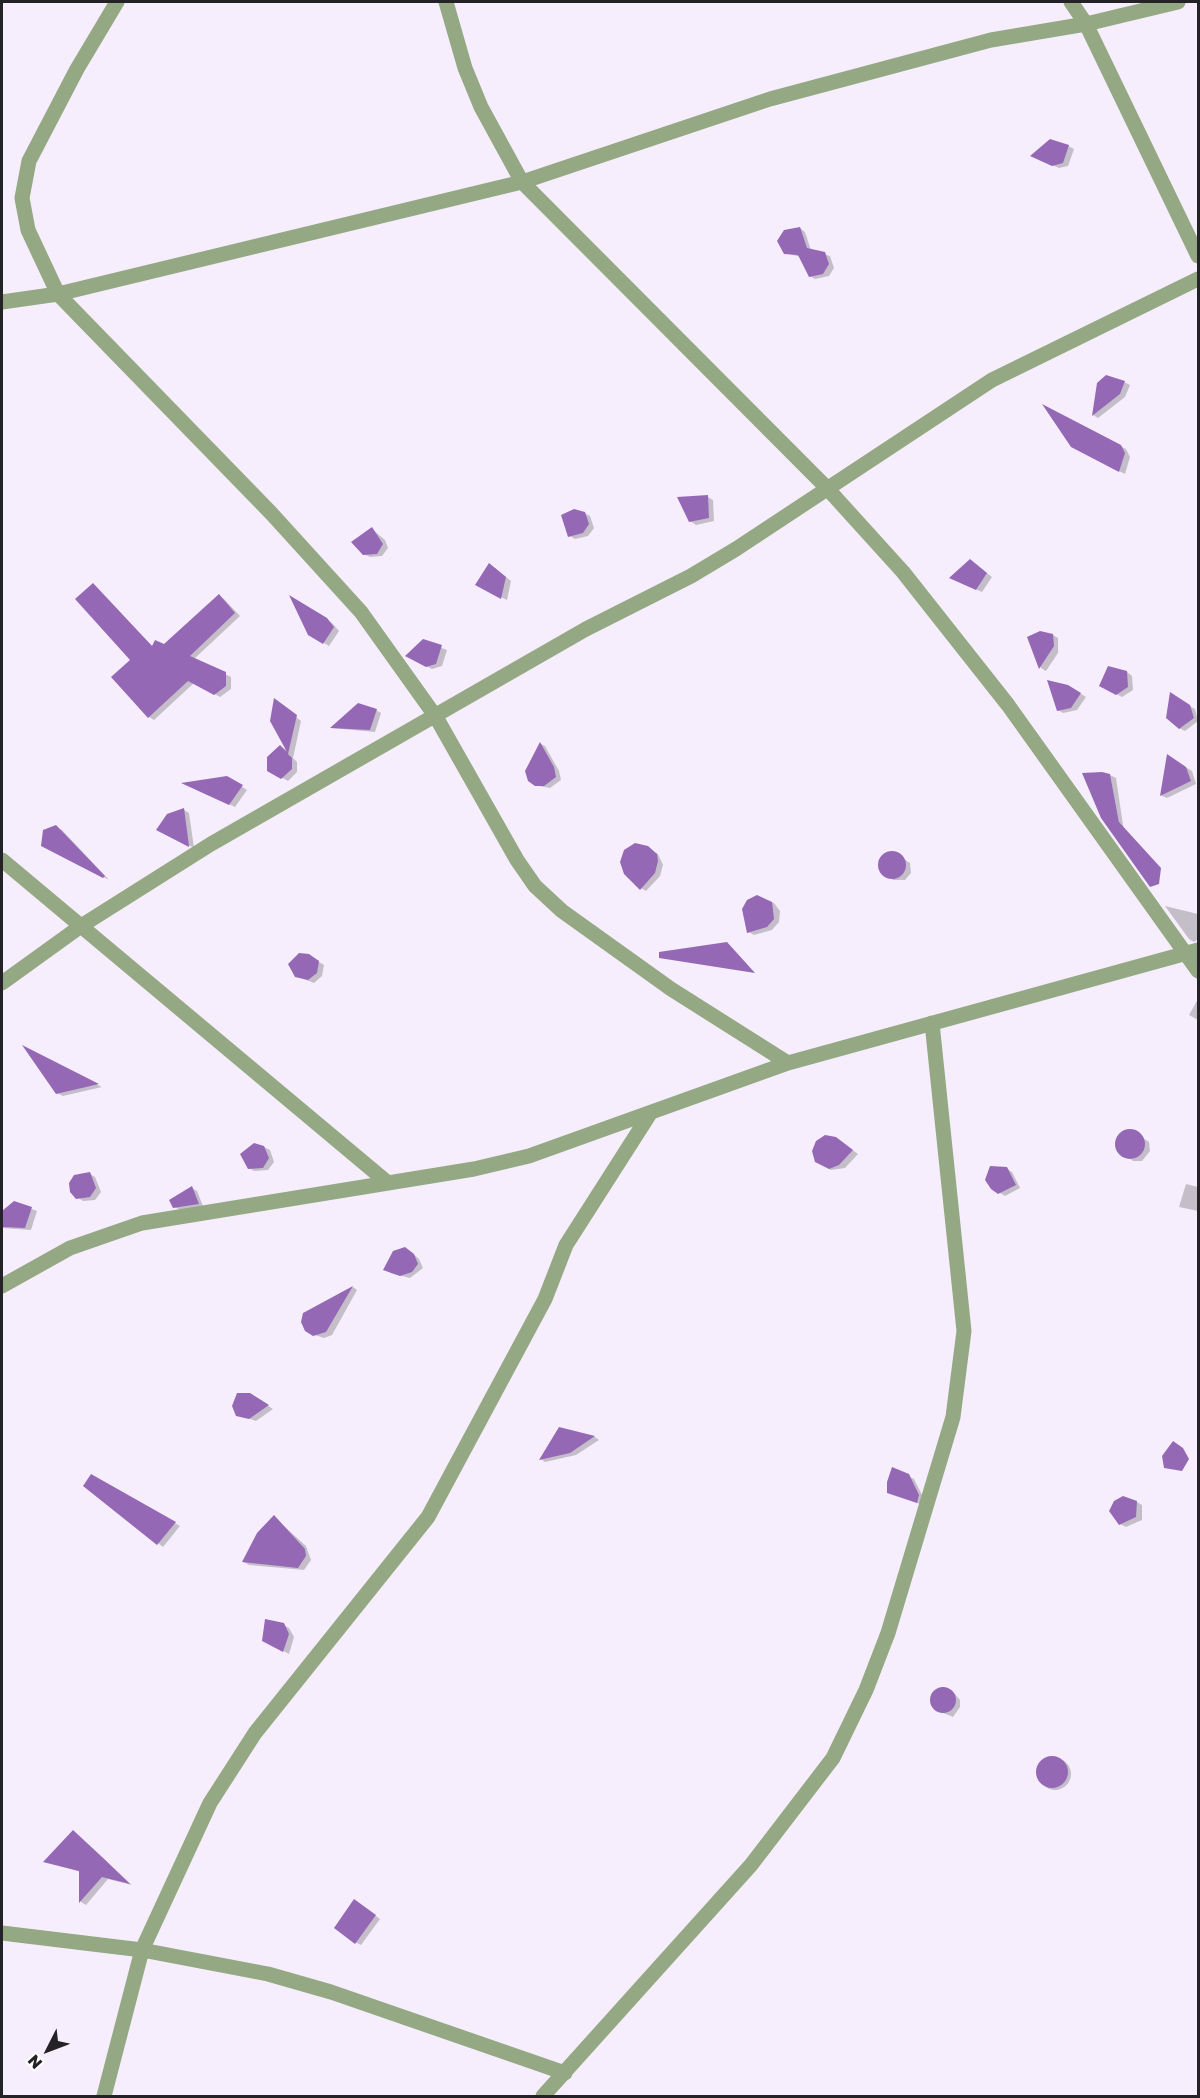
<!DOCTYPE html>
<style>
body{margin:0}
#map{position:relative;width:1200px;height:2098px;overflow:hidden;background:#f6eefc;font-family:"Golos Text",sans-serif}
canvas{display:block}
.frame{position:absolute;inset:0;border:3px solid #252227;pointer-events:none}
.north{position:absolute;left:18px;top:2020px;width:60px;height:60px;-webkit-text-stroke:4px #fff;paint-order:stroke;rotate:228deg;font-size:16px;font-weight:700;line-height:24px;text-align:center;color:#252227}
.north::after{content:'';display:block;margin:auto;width:21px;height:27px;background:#252227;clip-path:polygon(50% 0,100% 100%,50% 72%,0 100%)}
</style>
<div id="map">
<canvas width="1200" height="2098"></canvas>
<div class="frame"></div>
<div class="north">N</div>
</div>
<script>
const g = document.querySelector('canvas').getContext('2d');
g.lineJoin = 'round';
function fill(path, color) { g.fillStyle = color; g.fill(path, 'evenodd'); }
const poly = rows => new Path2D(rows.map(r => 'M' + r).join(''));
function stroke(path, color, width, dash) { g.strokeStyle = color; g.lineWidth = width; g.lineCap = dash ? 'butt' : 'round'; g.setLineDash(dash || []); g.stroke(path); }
const shadow = poly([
 [1068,146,1074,149,1068,166,1059,168,1038,159],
 [800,228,805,232,811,250,830,256,834,268,829,276,815,279,810,276,801,257,785,253],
 [1124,382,1130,385,1125,397,1098,418,1093,415,1098,383],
 [1120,446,1126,449,1130,457,1125,474,1078,450],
 [708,497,713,500,714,521,696,525,690,521],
 [584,513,590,516,594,528,588,536,575,539,570,536],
 [372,529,385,540,388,548,382,556,370,557,364,554],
 [975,564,992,577,982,592,956,580],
 [495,568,511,581,507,600,477,585],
 [93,585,153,647,164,646,219,596,224,599,240,616,194,659,231,677,231,689,220,697,194,683,154,720,149,717,133,660],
 [292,598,332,623,339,631,329,646,309,634],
 [1053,635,1058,638,1058,653,1046,671,1041,668,1029,638],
 [424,641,447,650,442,666,432,669,407,656],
 [1127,672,1132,676,1133,690,1122,697,1101,686],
 [1068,686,1086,697,1077,710,1063,713,1058,710],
 [1171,695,1195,709,1198,721,1185,731,1179,728],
 [279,703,301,721,293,758,297,762,297,772,288,781,268,770,281,747,288,751],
 [376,710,381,713,375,732,332,728],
 [541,744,545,746,559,771,561,780,550,788,539,786],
 [1168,756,1192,771,1196,784,1167,798,1162,796],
 [1110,775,1116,778,1126,845,1123,843],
 [227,777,247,790,235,807,186,784],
 [184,810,189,813,194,848,158,829],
 [56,827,62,830,109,880,42,845],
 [652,851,658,854,663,865,660,876,646,891,641,888],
 [892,852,910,863,911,873,905,880,893,880,881,869,884,855],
 [757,897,774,903,780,911,779,922,772,930,754,935,749,932,743,914,745,905],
 [1165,906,1198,914,1198,939,1194,942,1189,939],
 [314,959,324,965,322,976,314,983,296,976],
 [1198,999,1198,1020,1189,1015],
 [26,1049,102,1087,63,1096,57,1093],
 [1132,1131,1149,1142,1150,1151,1142,1161,1133,1161,1118,1148,1117,1140,1123,1133],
 [842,1142,858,1154,845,1168,831,1170,816,1161],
 [264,1147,270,1150,274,1162,268,1170,254,1171,249,1168],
 [1006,1168,1012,1172,1020,1188,1005,1196,992,1188],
 [90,1174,95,1177,101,1192,95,1200,83,1201,77,1197],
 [1186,1184,1198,1187,1198,1211,1179,1207],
 [192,1188,197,1191,203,1206,180,1210,175,1207],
 [14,1202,37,1211,31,1230,2,1228,2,1213],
 [411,1252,419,1259,423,1268,410,1278,390,1273],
 [353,1287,357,1290,332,1335,324,1338,309,1333,305,1314],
 [256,1398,273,1409,256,1421,238,1415],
 [560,1429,595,1437,599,1440,576,1455,545,1462,541,1459],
 [92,1476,180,1526,163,1547,85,1486],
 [908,1476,914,1479,924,1499,922,1505,889,1492],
 [1137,1502,1142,1505,1142,1520,1126,1527,1120,1524],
 [274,1517,306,1546,311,1560,304,1570,249,1565,244,1562],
 [283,1625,289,1628,294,1637,289,1654,263,1640],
 [942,1688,955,1694,960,1700,960,1707,953,1717,936,1710,931,1704,935,1691],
 '1039 1774a16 16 0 1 1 32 0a16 16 0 1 1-32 0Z',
 [78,1835,132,1885,108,1879,86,1905,81,1902,81,1872,46,1862],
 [360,1904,380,1919,361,1945,355,1942]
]);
const building = poly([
 [1050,139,1069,145,1063,163,1052,166,1030,156],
 [800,227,807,248,825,252,829,264,823,274,809,277,798,255,784,254,777,241,784,230],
 [1106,375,1125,381,1120,394,1092,416,1097,383],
 [1042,404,1121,445,1125,453,1119,472,1071,447],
 [708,495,709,518,689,522,677,497],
 [574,509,585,512,589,524,583,533,568,537,561,515],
 [372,527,383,544,377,554,363,555,351,542],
 [970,559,987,573,976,590,949,578],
 [489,563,506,577,501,599,475,585],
 [93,583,152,646,155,640,164,644,219,594,235,613,190,656,226,672,226,686,214,695,188,681,148,718,111,677,130,660,75,599],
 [289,595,327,618,334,627,323,644,308,635],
 [1040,631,1053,634,1054,646,1039,669,1027,637],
 [423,639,442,645,436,664,426,667,405,656],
 [1108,666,1127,671,1128,687,1116,695,1099,686],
 [1047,680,1068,685,1081,693,1071,708,1057,711],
 [1170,692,1190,705,1194,718,1179,729,1166,718],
 [274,698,297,715,288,754,292,758,292,769,281,779,267,771,267,757,280,745,287,752,270,721],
 [358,703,377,709,370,730,330,728],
 [540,742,554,767,556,777,544,786,535,786,528,781,525,771],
 [1167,754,1186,767,1191,781,1160,796],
 [1102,772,1110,774,1119,822,1161,868,1159,884,1150,887,1101,818,1082,773],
 [227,776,243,785,229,805,181,783],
 [184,808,189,846,189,847,156,830,167,814],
 [56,825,105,876,103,878,41,846,43,830],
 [635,843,648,846,657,854,658,861,655,873,640,890,624,874,620,862,624,850],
 '878 865a14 14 0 1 1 28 0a14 14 0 1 1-28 0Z',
 [757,895,772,902,774,919,767,927,747,933,742,909,747,900],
 [727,942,755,973,659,958,659,952],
 [299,953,309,954,319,961,317,973,308,980,295,977,288,964],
 [22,1045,99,1084,56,1094],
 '1115 1144a15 15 0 1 1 30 0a15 15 0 1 1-30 0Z',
 [825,1135,836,1137,853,1150,839,1165,829,1169,815,1162,812,1151,816,1141],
 [254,1143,264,1146,269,1158,263,1168,248,1169,240,1154],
 [990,1166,1007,1167,1016,1185,998,1194,991,1189,985,1180],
 [90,1172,96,1188,90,1197,76,1199,70,1192,69,1183,74,1175],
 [192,1186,199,1204,173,1208,169,1200],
 [14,1201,32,1207,25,1228,2,1227,2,1211],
 [405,1247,414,1254,418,1264,412,1272,400,1276,383,1270,393,1251],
 [353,1286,326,1332,313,1336,305,1331,301,1322,303,1313],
 [237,1393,250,1393,269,1405,249,1419,236,1416,232,1406],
 [559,1427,595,1436,570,1453,539,1460],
 [1173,1441,1183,1448,1189,1459,1182,1471,1164,1468,1162,1456],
 [892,1467,909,1474,919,1495,917,1503,887,1493,887,1482],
 [91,1474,176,1522,157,1545,83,1486],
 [1123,1496,1137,1501,1136,1517,1119,1525,1109,1511,1114,1501],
 [274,1515,305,1549,306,1556,298,1568,242,1562,257,1533],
 [265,1619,284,1623,289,1634,283,1652,262,1641],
 '930 1700a13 13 0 1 1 26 0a13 13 0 1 1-26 0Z',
 '1036 1772a16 16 0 1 1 32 0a16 16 0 1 1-32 0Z',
 [73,1830,102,1857,130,1884,102,1877,79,1903,79,1871,43,1862],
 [354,1899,376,1915,355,1944,334,1928]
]);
const minor = poly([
 [117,2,77,69,29,161,22,198,28,230,58,294,271,513,361,612,436,717,517,860,535,886,562,911,671,989,788,1063],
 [446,2,465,68,481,107,522,182,826,487,903,572,1008,705,1198,971],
 [1071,2,1086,24,1198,256],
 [2,302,58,294,522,182,770,99,991,40,1086,24,1178,2],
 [2,860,388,1183],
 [2,983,81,926,211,844,586,629,691,576,736,549,992,380,1198,279],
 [2,1286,70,1248,142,1223,474,1169,529,1156,788,1063,1198,950],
 [2,1933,142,1950,268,1974,331,1992,565,2073],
 [104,2096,142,1950,210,1803,255,1733,428,1517,545,1299,566,1245,651,1112],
 [543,2096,751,1865,833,1758,866,1690,888,1633,953,1417,964,1331,932,1023]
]);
fill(shadow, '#0003');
fill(building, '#9568b5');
stroke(minor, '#94a884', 15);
</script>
